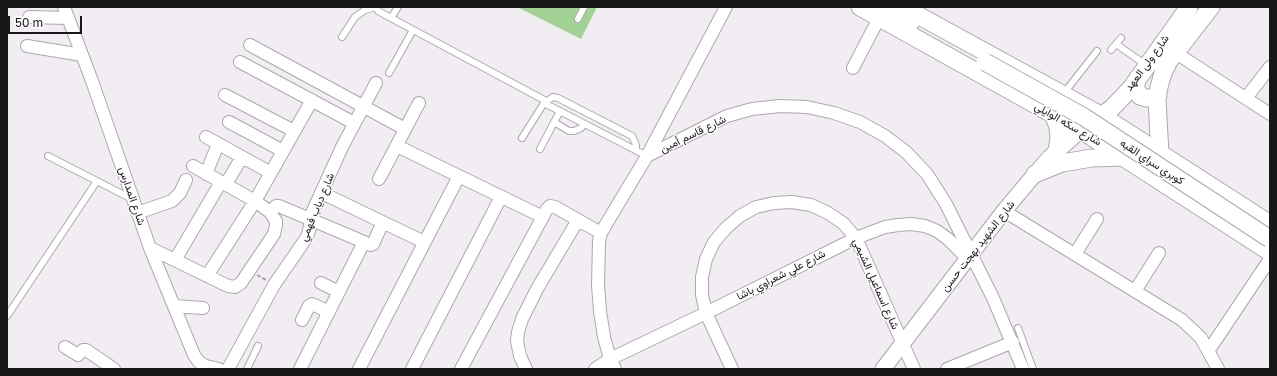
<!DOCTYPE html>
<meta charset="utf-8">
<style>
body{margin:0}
#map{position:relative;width:1277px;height:376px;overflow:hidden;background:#f1edf2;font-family:"Golos Text",sans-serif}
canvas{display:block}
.frame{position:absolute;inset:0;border:8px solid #191819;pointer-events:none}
.scale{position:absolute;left:8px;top:16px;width:74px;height:18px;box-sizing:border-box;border:2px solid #191819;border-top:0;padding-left:5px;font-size:12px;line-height:14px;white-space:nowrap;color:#191819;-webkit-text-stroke:3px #fefbff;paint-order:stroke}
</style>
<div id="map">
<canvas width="1277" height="376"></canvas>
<div class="frame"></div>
<div class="scale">50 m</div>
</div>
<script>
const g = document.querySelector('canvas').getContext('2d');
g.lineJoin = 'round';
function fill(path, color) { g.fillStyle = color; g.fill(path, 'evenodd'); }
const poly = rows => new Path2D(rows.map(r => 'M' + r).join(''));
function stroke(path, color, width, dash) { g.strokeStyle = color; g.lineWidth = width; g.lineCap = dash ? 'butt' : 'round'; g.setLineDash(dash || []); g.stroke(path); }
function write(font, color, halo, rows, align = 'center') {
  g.font = font + ' "Golos Text",Vazirmatn,sans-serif'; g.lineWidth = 3; g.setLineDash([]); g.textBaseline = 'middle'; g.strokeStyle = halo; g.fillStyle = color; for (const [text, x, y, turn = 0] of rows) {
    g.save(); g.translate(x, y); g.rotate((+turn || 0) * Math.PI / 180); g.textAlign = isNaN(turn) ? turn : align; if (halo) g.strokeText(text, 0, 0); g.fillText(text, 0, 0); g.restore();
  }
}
const green = poly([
 [517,7,597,7,581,39]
]);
const path = poly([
 [257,275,266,280]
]);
const service = poly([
 [391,18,398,7],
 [578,19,584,7],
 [342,37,355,17,365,10,376,7,378,11,546,101],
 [1116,44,1146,65],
 [1111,50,1121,38],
 [389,73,413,30],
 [1064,93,1097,51],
 [544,103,647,156],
 [554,122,569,131,574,131,581,128,584,124],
 [522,138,544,103,553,97,558,98,632,136,636,145,636,150],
 [540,149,560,111],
 [48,156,132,199],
 [7,316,97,181],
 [1018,328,1033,369],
 [247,369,258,346]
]);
const minor = poly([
 [64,7,92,81,150,248,194,355,199,362,206,366,219,369],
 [29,17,68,18],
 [250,45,405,129],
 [27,46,82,55],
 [1176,53,1270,114],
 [240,62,354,123],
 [853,68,879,18],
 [225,95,294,131],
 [1246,98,1270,67],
 [229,122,283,151],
 [206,137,271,173],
 [397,146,543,217],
 [647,156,726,7],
 [206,174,218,144],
 [379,179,419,103],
 [226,184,242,157],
 [322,193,424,242],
 [1004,211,1182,320,1201,338,1218,369],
 [270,212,276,206,279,206,364,242],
 [137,213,172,201,180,193,186,180],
 [150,248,228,286,235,287,241,283,274,234,276,225,276,221,270,212,255,201,193,166],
 [1075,254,1097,219],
 [175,260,221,182],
 [207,276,255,201,312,100],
 [321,283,339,292],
 [1135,291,1159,253],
 [174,306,203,308],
 [302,320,309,306,312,304,329,312],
 [65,347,78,355,83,350,86,350,114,369],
 [1209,350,1270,259],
 [228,369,274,285,307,237,309,231,312,213,342,147,376,83],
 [300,369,364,242,370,245,373,244,383,222],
 [359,369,459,176],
 [412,369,501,197],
 [461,369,547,209,550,206,555,207,601,233],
 [526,369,520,356,517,341,518,332,522,319,537,289,578,220],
 [595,369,610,359,706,313,856,238,885,227,898,225,911,224,925,226,937,231,948,239,967,258],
 [615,369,610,359,604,337,600,311,598,285,599,241,601,233,605,226,647,156,727,116,752,109,780,106,807,107,834,113,860,122,885,136,906,152,927,174,946,204,993,298,1023,369],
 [732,369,706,313,702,295,702,277,706,259,714,242,726,228,740,216,756,207,774,203,792,202,811,205,828,213,843,223,856,238,914,369],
 [947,369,1013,342]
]);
const tertiary = poly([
 [883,369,1004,211,1035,174,1049,158,1081,130]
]);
const secondary = poly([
 [860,7,1081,130,1270,252],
 [885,7,911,22],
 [903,7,1102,116,1270,224],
 [1138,78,1136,84,1136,90,1140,96,1146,98,1152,98,1158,95],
 [1054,116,1058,127,1059,139,1057,150],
 [1093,122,1112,108,1132,87,1189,7],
 [1160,154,1157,100,1159,87,1163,73,1169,61,1211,7],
 [1035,174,1062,163,1092,158,1122,157]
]);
const secondaryBridge = poly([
 [985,62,1084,117,1270,239]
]);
const streetNames = [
 ["شارع ولى العهد",1147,63,-54],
 ["شارع سكه الوايلي",1068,124,30],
 ["شارع قاسم أمين",693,134,-26],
 ["كوبري سراي القبه",1152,162,33],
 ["شارع المدارس",132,196,71],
 ["شارع دياب فهمي",317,207,-67],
 ["شارع الشهيد بهجت حسن",978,246,-52],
 ["شارع علي شعراوي باشا",781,275,-27],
 ["شارع اسماعيل الشيمي",876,284,66]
];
fill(green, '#a3d296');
stroke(service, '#aca8ad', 8);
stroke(minor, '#aca8ad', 14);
stroke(tertiary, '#aca8ad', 17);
stroke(secondary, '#aca8ad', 19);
stroke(path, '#a5a2a6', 2, [4, 2]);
stroke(service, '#fff', 6);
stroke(minor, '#fff', 12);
stroke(tertiary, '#fff', 15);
stroke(secondary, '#fff', 17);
stroke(secondaryBridge, '#aca8ad', 19, []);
stroke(secondaryBridge, '#fff', 17);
write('11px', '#191819', '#fefbff', streetNames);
</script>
